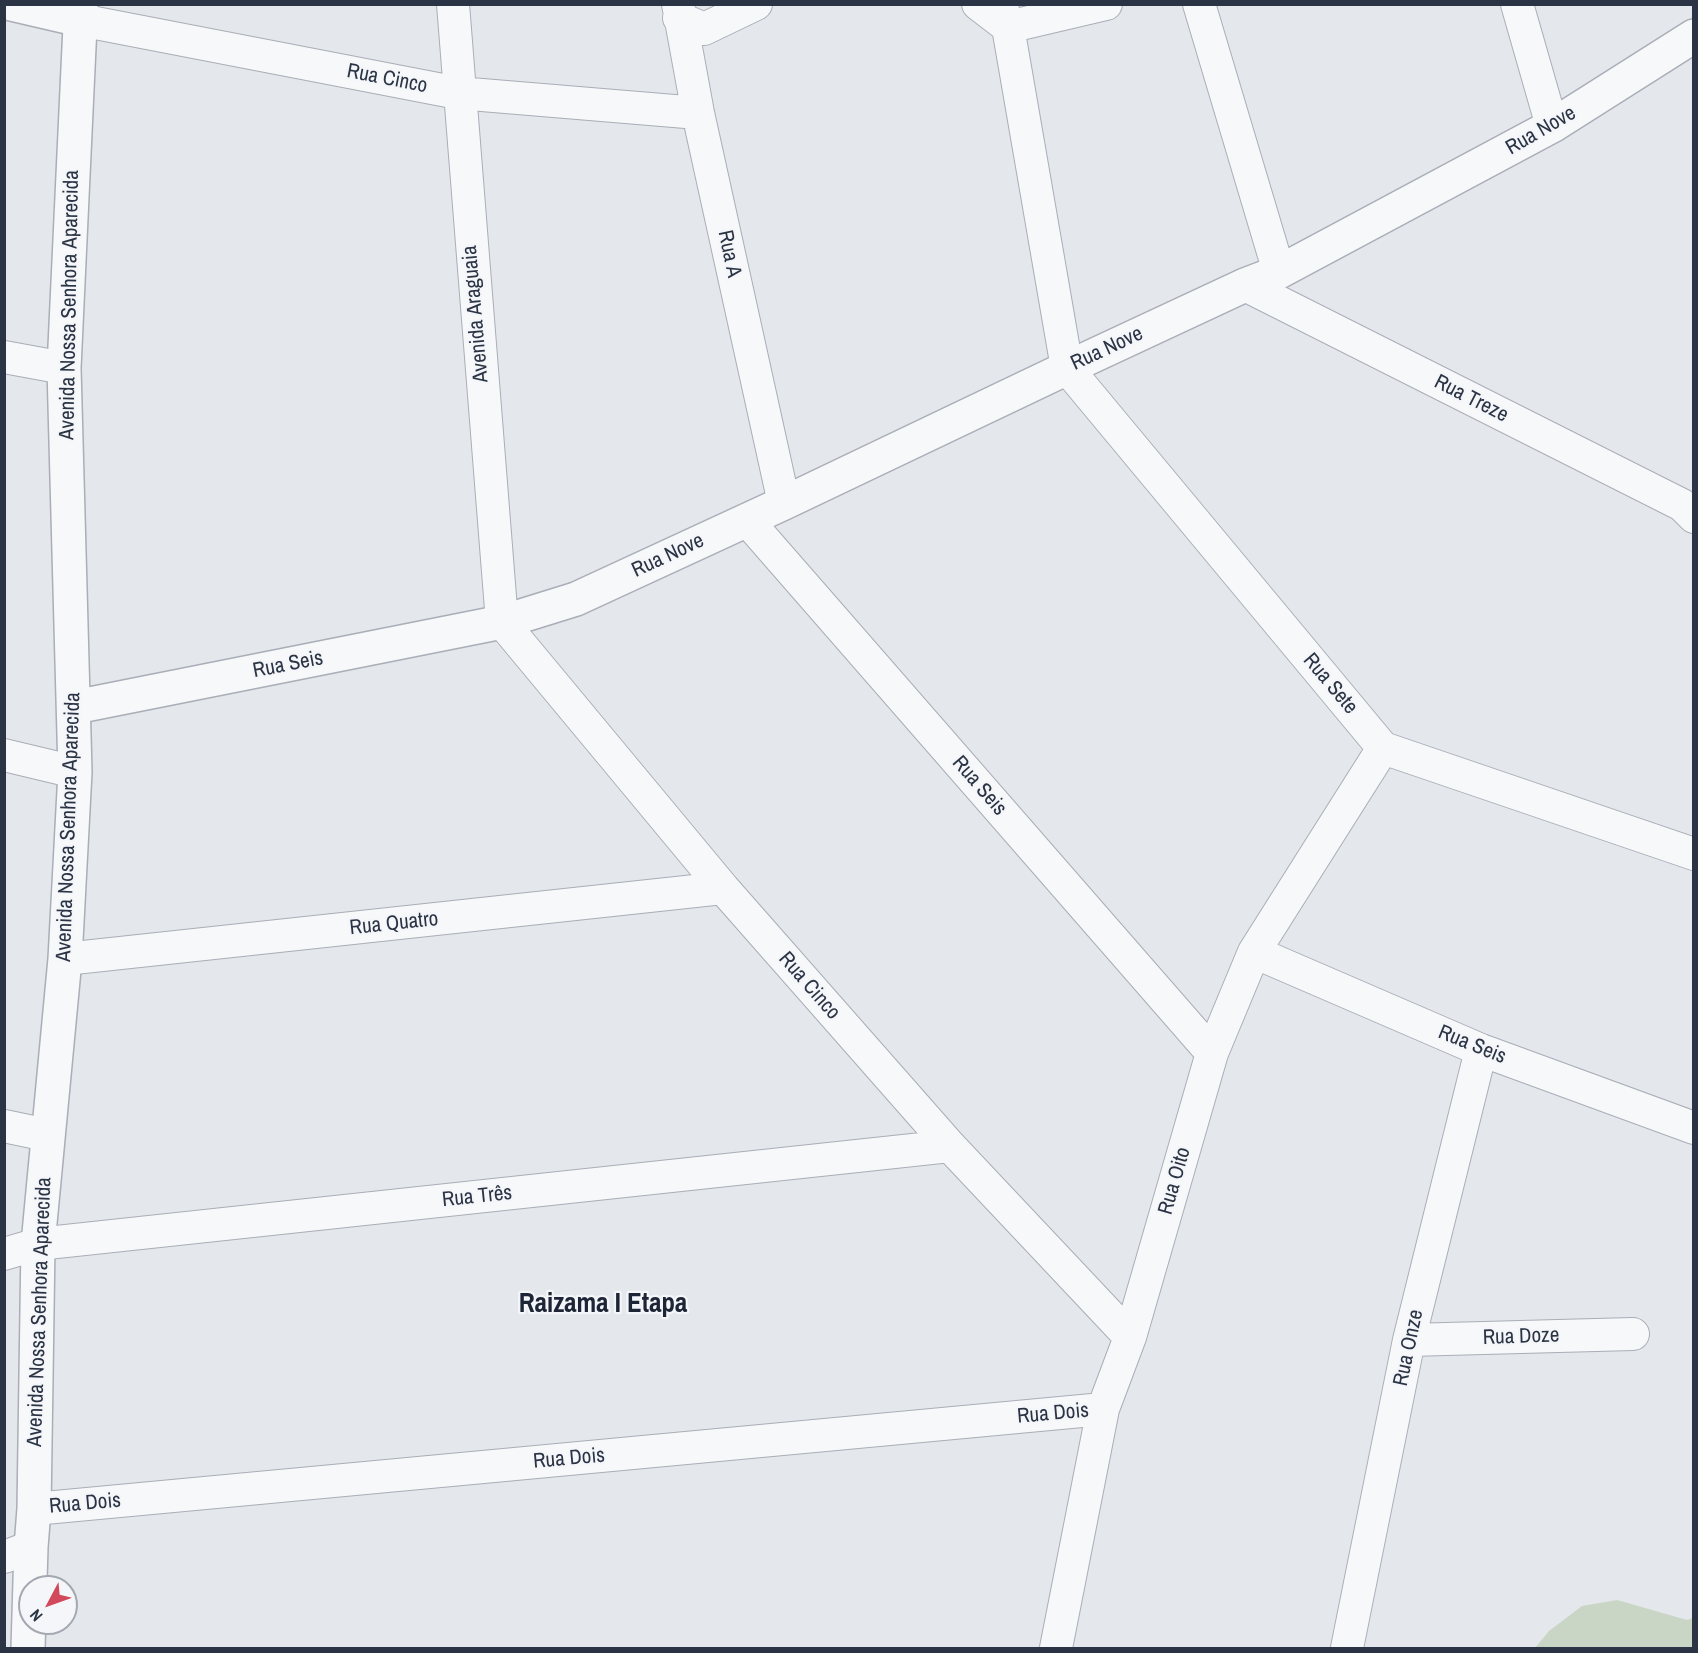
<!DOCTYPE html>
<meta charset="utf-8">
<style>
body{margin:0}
#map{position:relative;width:1698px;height:1653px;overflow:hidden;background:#e4e7ec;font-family:"Archivo Narrow",sans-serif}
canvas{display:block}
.frame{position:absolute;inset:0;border:6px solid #2b3445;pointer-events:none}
.north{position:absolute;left:18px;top:1575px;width:60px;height:60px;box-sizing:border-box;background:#f4f6f9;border:2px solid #a4a8b1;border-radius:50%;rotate:229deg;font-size:16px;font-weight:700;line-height:24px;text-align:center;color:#2b3445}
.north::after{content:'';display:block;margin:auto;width:21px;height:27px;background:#d1495b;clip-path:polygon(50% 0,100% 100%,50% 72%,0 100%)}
</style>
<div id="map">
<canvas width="1698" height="1653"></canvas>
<div class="frame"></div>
<div class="north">N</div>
</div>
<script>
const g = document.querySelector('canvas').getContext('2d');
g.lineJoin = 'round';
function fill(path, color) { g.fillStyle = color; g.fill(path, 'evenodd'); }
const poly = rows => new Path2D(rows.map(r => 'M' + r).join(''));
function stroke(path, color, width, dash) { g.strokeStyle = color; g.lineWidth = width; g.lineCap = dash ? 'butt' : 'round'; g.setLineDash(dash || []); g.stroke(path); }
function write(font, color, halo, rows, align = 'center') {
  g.font = font + ' "Archivo Narrow",sans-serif'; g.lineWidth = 4.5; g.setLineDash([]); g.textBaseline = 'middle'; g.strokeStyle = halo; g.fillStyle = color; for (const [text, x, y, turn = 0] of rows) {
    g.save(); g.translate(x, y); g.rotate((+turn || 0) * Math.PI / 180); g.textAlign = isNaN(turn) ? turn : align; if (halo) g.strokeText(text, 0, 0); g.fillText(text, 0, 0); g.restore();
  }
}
const green = poly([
 [1617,1600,1687,1620,1693,1618,1693,1648,1535,1648,1549,1631,1582,1606]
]);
const minor = poly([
 [453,4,502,622,723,888,950,1146,1130,1337],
 [678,4,698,113,784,503],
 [978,4,1008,27,1106,4],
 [1001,4,1008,27,1067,368,1383,748,1694,854],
 [1199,4,1279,272],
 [1517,4,1552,126],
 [679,18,704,29,756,4],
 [80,20,458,93,698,113],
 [1245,285,1682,505,1694,517],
 [4,357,64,368],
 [747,520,1212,1053],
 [4,755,75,772],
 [1254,952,1481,1050,1694,1128],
 [65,959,723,888],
 [4,1126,47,1135],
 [4,1254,38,1244,950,1146],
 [1409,1340,1633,1334],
 [34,1509,1103,1409],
 [4,1557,31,1547],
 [1056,1648,1103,1409,1130,1337,1212,1053,1254,952,1383,748],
 [1347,1648,1409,1340,1481,1050]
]);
const tertiary = poly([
 [11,4,80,20],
 [75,707,502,622,576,599,784,503,1067,368,1245,285,1279,272,1552,126,1694,36],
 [28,1648,31,1547,34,1509,38,1244,65,959,75,772,64,368,81,4]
]);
const streetNames = [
 ["Rua Cinco",387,79,11],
 ["Rua Nove",1541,131,-30],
 ["Rua A",729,254,78],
 ["Avenida Nossa Senhora Aparecida",70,305,-89],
 ["Avenida Araguaia",476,314,-95],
 ["Rua Nove",1107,349,-25],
 ["Rua Treze",1471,399,27],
 ["Rua Nove",668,556,-25],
 ["Rua Seis",288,665,-11],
 ["Rua Sete",1330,684,50],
 ["Rua Seis",979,786,49],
 ["Avenida Nossa Senhora Aparecida",69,827,-88],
 ["Rua Quatro",394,924,-6],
 ["Rua Cinco",809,986,49],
 ["Rua Seis",1472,1045,22],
 ["Rua Oito",1175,1181,-74],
 ["Rua Três",477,1197,-6],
 ["Avenida Nossa Senhora Aparecida",40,1312,-88],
 ["Rua Doze",1521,1337,-2],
 ["Rua Onze",1409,1348,-78],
 ["Rua Dois",1053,1414,-5],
 ["Rua Dois",569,1459,-5],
 ["Rua Dois",85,1504,-5]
];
const districtNames = [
 ["Raizama I Etapa",603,1305]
];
fill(green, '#c9d6c5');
stroke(minor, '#a9aeb7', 34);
stroke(tertiary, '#a9aeb7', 36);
stroke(minor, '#f7f8fa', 32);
stroke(tertiary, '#f7f8fa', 33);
write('21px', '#2b3445', '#f4f6f9', streetNames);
write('bold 27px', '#1d2536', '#f4f6f9', districtNames);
</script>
